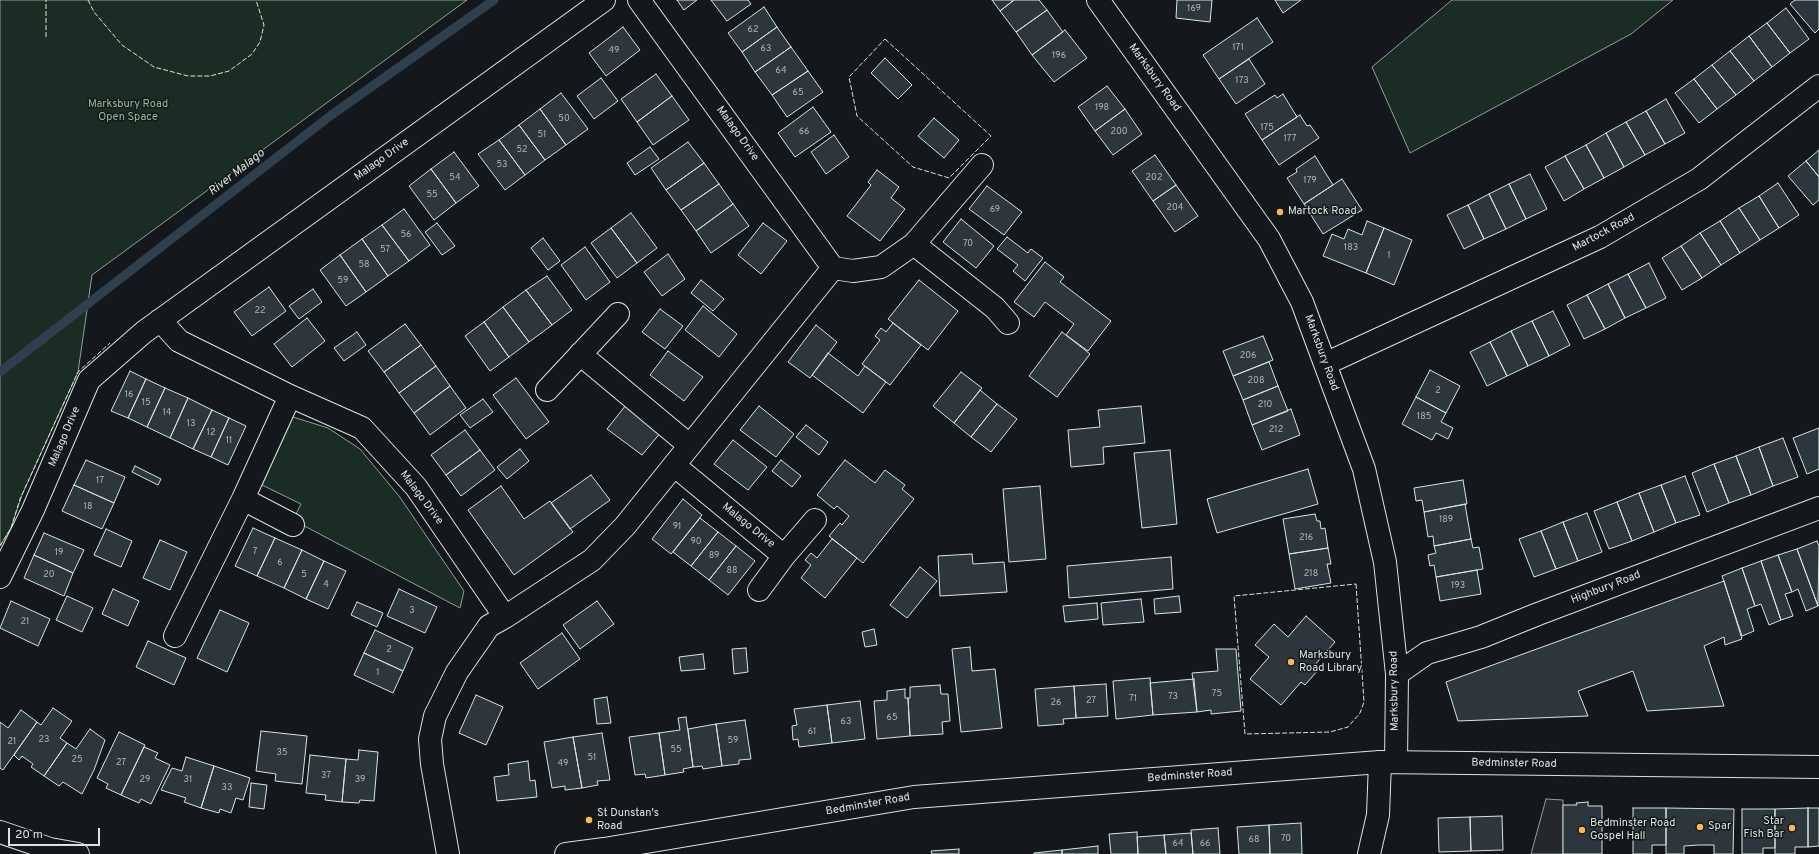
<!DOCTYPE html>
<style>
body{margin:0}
#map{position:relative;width:1819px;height:854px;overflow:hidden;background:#14181c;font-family:Overpass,sans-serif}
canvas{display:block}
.scale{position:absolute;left:8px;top:828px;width:92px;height:18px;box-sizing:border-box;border:2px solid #d8e6dc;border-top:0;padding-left:5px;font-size:12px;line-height:14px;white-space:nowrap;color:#d8e6dc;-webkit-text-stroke:3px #14181c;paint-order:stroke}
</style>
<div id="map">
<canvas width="1819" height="854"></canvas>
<div class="scale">20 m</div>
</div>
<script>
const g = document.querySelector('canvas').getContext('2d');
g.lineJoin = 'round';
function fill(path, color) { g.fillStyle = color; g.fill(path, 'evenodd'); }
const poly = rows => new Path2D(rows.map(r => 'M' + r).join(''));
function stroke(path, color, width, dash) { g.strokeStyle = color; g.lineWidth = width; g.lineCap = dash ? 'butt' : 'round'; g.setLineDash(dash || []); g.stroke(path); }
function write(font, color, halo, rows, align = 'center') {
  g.font = font + ' Overpass,sans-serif'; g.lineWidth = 3; g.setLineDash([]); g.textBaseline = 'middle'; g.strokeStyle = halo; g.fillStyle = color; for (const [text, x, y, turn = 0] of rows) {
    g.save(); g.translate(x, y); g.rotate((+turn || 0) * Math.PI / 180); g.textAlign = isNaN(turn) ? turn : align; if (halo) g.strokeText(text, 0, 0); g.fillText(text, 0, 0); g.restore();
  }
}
const green = poly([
 [0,0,467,0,92,275,78,372,22,495,11,528,0,546,0,0],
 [1452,0,1673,0,1631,34,1410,153,1372,67,1452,0],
 [293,417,328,428,360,449,399,496,464,591,460,608,293,520,301,504,262,485,293,417]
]);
const parking = poly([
 [1546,799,1563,800,1563,854,1531,854,1546,799]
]);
const stream = poly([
 [0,372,330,116,494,0]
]);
const building = poly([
 [677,0,697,0,684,10,677,0],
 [711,0,748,0,751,4,727,21,711,0],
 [992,0,1014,0,1000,11,992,0],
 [1014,0,1039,0,1047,10,1016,32,1000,11,1014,0],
 [1177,0,1212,0,1210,22,1176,18,1177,0],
 [1275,0,1301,0,1283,13,1275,0],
 [1795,0,1819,0,1819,29,1815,33,1790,4,1795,0],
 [764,7,777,27,742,52,728,33,764,7],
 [1786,8,1809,39,1790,53,1767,23,1786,8],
 [1047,10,1063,32,1032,55,1016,32,1047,10],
 [1257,18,1273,42,1219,79,1203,55,1257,18],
 [1767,23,1790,53,1772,67,1749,36,1767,23],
 [623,27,640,50,606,76,589,53,623,27],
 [777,27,791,47,755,72,742,52,777,27],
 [1065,30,1087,58,1054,82,1032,55,1065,30],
 [1749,36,1772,67,1754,81,1730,51,1749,36],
 [791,47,808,71,772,95,755,72,791,47],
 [1730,51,1754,81,1736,95,1712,65,1730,51],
 [885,58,912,85,898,99,871,73,885,58],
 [1249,59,1265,84,1236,104,1219,79,1249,59],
 [1712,65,1736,95,1717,109,1694,79,1712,65],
 [808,71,823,92,787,117,772,95,808,71],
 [656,74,672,96,637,122,621,99,656,74],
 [601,78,618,101,594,119,577,96,601,78],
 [1694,79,1717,109,1699,123,1675,93,1694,79],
 [1107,86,1125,109,1095,131,1078,107,1107,86],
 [561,93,588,129,566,145,540,109,561,93],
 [1283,94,1297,117,1262,140,1245,114,1275,95,1277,98,1283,94],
 [672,96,689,120,653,145,637,122,672,96],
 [1666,99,1685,133,1665,144,1646,111,1666,99],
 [813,107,831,132,795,157,778,133,813,107],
 [540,109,566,145,545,160,519,125,540,109],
 [1125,109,1142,134,1113,155,1095,131,1125,109],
 [1646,111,1665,144,1645,155,1626,122,1646,111],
 [1300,115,1307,126,1310,125,1319,138,1279,165,1262,140,1300,115],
 [934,118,959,140,944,158,918,136,934,118],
 [1626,122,1645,155,1624,167,1606,133,1626,122],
 [519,125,545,160,525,175,499,140,519,125],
 [1606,133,1624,167,1604,178,1586,145,1606,133],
 [834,135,849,157,826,174,811,152,834,135],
 [499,140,525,175,505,190,478,154,499,140],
 [688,142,704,163,666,190,651,168,688,142],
 [1586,145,1604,178,1584,189,1565,156,1586,145],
 [650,147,659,159,635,175,627,163,650,147],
 [1819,150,1819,177,1806,161,1819,150],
 [454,152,479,186,456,203,431,169,454,152],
 [1155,155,1176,185,1153,201,1132,171,1155,155],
 [1315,156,1333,185,1304,204,1287,178,1297,172,1296,169,1315,156],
 [1565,156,1584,189,1564,201,1545,167,1565,156],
 [1806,161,1819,177,1819,200,1813,205,1788,176,1806,161],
 [704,163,719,184,681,210,666,190,704,163],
 [431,169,456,203,434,220,409,186,431,169],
 [877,170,899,187,891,198,905,209,880,241,847,216,871,185,868,182,877,170],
 [1530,174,1547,209,1526,219,1509,184,1530,174],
 [1342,179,1362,210,1323,234,1304,204,1342,179],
 [1778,183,1799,215,1779,228,1759,196,1778,183],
 [719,184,733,204,696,231,681,210,719,184],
 [1509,184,1526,219,1506,229,1489,194,1509,184],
 [1176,185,1198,216,1175,232,1153,201,1176,185],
 [987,186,1022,212,1004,235,969,209,987,186],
 [1489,194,1506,229,1484,239,1468,205,1489,194],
 [1759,196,1779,228,1760,240,1739,208,1759,196],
 [733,204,749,226,711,253,696,231,733,204],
 [1468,205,1484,239,1464,249,1447,215,1468,205],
 [1739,208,1760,240,1740,253,1720,221,1739,208],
 [404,209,430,245,409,261,382,225,404,209],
 [631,213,657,248,637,263,611,228,631,213],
 [961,219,994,246,976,268,943,242,961,219],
 [1367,221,1384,228,1366,273,1323,256,1332,234,1344,239,1348,229,1362,235,1367,221],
 [1720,221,1740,253,1721,265,1700,233,1720,221],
 [437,223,455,246,442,255,425,232,437,223],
 [763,223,787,241,761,274,738,255,763,223],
 [382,225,409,261,388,276,362,239,382,225],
 [611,228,637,263,617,278,591,243,611,228],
 [1384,228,1412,240,1394,285,1366,273,1384,228],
 [1700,233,1721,265,1702,278,1681,246,1700,233],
 [1007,237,1028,253,1031,249,1043,258,1025,281,1013,271,1018,265,997,249,1007,237],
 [543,238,560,261,548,270,531,248,543,238],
 [362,239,388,276,366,292,340,255,362,239],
 [1681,246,1702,278,1682,290,1662,258,1681,246],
 [585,247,610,282,586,300,561,265,585,247],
 [668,254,685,279,662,296,644,272,668,254],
 [340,255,366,292,346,306,320,270,340,255],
 [1045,262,1064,277,1060,282,1111,321,1088,351,1066,335,1074,324,1045,302,1034,317,1014,302,1045,262],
 [1649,263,1666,298,1646,308,1628,274,1649,263],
 [1628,274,1646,308,1625,318,1608,284,1628,274],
 [547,276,572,310,552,325,526,290,547,276],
 [701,280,724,299,713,311,691,293,701,280],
 [919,280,958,311,928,350,888,319,919,280],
 [1608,284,1625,318,1605,329,1587,295,1608,284],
 [269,287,286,311,252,336,234,312,269,287],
 [313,289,322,302,299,319,289,306,313,289],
 [526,290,552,325,529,342,503,307,526,290],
 [1587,295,1605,329,1584,339,1567,305,1587,295],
 [703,306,737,334,719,357,685,330,703,306],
 [503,307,529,342,509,357,484,322,503,307],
 [660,309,683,326,665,349,642,332,660,309],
 [1553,311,1570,345,1549,356,1532,321,1553,311],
 [307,318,325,341,292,367,274,344,307,318],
 [1532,321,1549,356,1528,366,1511,331,1532,321],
 [484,322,509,357,490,371,465,336,484,322],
 [893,323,921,345,890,385,862,364,880,340,875,336,881,328,886,332,893,323],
 [405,324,421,345,384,372,368,351,405,324],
 [816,325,837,342,810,378,788,362,816,325],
 [1511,331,1528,366,1507,376,1490,342,1511,331],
 [357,332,366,345,344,361,334,348,357,332],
 [1062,332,1090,354,1057,397,1029,376,1062,332],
 [1263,336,1273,360,1233,376,1223,351,1263,336],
 [1490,342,1507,376,1487,386,1470,352,1490,342],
 [421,345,436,366,399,393,384,372,421,345],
 [668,351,703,377,684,401,650,375,668,351],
 [828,353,858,376,865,366,886,382,863,413,812,375,828,353],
 [1269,362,1278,386,1243,400,1233,376,1269,362],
 [436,366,450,386,414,413,399,393,436,366],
 [1430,370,1460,386,1446,413,1416,397,1430,370],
 [130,371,146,379,128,418,111,411,130,371],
 [961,372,982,388,954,423,933,406,961,372],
 [516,378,549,422,526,439,493,395,516,378],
 [146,379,165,388,147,427,128,418,146,379],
 [450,386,466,408,430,435,414,413,450,386],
 [1278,386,1288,411,1252,425,1243,400,1278,386],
 [165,388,188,398,170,438,147,427,165,388],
 [980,390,997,404,971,437,954,423,980,390],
 [1416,397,1446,413,1441,422,1453,428,1448,439,1436,433,1432,440,1402,424,1416,397],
 [188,398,212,410,193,449,170,438,188,398],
 [483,399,493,412,470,428,460,415,483,399],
 [997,404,1017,419,991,452,971,437,997,404],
 [626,405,661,432,642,455,607,429,626,405],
 [759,406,794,434,776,457,740,430,759,406],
 [1141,406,1145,443,1103,447,1104,464,1071,467,1068,430,1100,427,1098,410,1141,406],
 [1291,409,1300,435,1262,450,1252,425,1291,409],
 [212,410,229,418,211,457,193,449,212,410],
 [229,418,246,426,228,465,211,457,229,418],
 [806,425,828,442,819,455,796,437,806,425],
 [1819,428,1819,469,1807,474,1793,438,1819,428],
 [465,430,480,450,446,475,431,455,465,430],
 [1783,438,1798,477,1773,486,1759,447,1783,438],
 [733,440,767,467,748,490,714,464,733,440],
 [1759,447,1773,486,1751,495,1736,456,1759,447],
 [520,449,529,461,507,479,497,467,520,449],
 [480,450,495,470,461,496,446,475,480,450],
 [1170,450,1177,524,1142,528,1134,453,1170,450],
 [1736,456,1751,495,1729,503,1714,464,1736,456],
 [86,460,125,477,114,503,74,485,86,460],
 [781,460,801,476,792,487,772,471,781,460],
 [845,460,875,483,885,470,905,485,902,489,914,499,863,563,829,536,840,523,842,525,849,516,837,506,834,509,817,495,845,460],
 [1714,464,1729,503,1707,512,1692,473,1714,464],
 [135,466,161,479,158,485,132,472,135,466],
 [1308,469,1318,504,1217,533,1207,499,1308,469],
 [591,475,610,500,570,529,551,503,591,475],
 [1685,476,1700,515,1676,523,1661,485,1685,476],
 [1463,480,1467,504,1424,512,1422,500,1416,501,1414,488,1463,480],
 [74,485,114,503,102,529,62,511,74,485],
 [1661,485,1676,523,1654,532,1639,493,1661,485],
 [501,486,524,519,550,501,573,532,514,575,468,510,501,486],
 [1040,486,1046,559,1009,562,1003,489,1040,486],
 [1639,493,1654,532,1632,541,1617,502,1639,493],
 [683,499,702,515,671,554,652,539,683,499],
 [1617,502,1632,541,1609,549,1594,511,1617,502],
 [1465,504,1471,539,1434,546,1433,536,1428,537,1424,512,1465,504],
 [1587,513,1602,552,1578,561,1563,522,1587,513],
 [1315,514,1317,521,1320,521,1321,529,1325,528,1328,548,1289,554,1283,519,1315,514],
 [700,518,718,532,691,566,673,552,700,518],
 [1563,522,1578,561,1556,569,1541,531,1563,522],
 [253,528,275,538,257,576,235,566,253,528],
 [106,529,132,541,121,567,94,555,106,529],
 [1541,531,1556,569,1534,577,1519,539,1541,531],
 [718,532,736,546,709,580,691,566,718,532],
 [44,533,84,550,73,573,34,555,44,533],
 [275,538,302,550,284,588,257,576,275,538],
 [832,539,857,558,825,598,801,578,811,565,805,560,811,553,817,558,832,539],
 [1471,539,1473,548,1479,547,1483,569,1436,577,1434,565,1430,566,1428,555,1436,553,1434,546,1471,539],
 [160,540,187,552,170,590,143,578,160,540],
 [1817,541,1819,546,1818,606,1797,549,1817,541],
 [736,546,755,561,728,595,709,580,736,546],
 [1328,548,1331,564,1327,564,1331,583,1295,589,1289,554,1328,548],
 [1797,549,1818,606,1806,611,1798,589,1792,592,1778,555,1797,549],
 [302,550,324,561,306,599,284,588,302,550],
 [972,554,973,564,1004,562,1007,592,940,596,938,556,972,554],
 [34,555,73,573,64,596,24,578,34,555],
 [1778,555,1792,592,1785,594,1793,616,1781,620,1761,561,1778,555],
 [1171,557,1173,589,1069,598,1067,566,1171,557],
 [324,561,346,571,328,609,306,599,324,561],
 [1761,561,1781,620,1769,625,1761,604,1755,606,1742,568,1761,561],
 [920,567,937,581,907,618,890,605,920,567],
 [1742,568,1755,606,1747,609,1754,631,1742,636,1722,576,1742,568],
 [1477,570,1481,594,1440,601,1436,577,1477,570],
 [1724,581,1742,639,1725,645,1724,637,1704,646,1724,706,1647,711,1633,671,1578,691,1588,716,1458,721,1446,682,1724,581],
 [113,589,139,601,128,626,102,614,113,589],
 [399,589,437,607,425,633,387,616,399,589],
 [67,596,93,608,82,632,56,620,67,596],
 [1179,596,1181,612,1155,614,1154,599,1179,596],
 [1141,599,1144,622,1103,625,1101,603,1141,599],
 [11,601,50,619,38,646,0,628,11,601],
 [597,601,614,624,580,649,563,625,597,601],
 [357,602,383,613,377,627,351,615,357,602],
 [1097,603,1098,619,1065,622,1063,606,1097,603],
 [220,610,249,623,227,672,197,658,220,610],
 [1306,616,1335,642,1313,667,1318,670,1305,685,1301,682,1281,705,1250,679,1269,657,1255,645,1274,624,1288,637,1306,616],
 [874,629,877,645,865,647,862,632,874,629],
 [375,630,413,648,403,671,364,653,375,630],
 [562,633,580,659,538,689,520,663,562,633],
 [148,641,186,658,174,685,136,667,148,641],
 [970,647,972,671,995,669,1002,728,961,732,952,649,970,647],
 [746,648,748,672,734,674,732,649,746,648],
 [1216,649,1236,649,1241,711,1211,714,1211,710,1197,712,1192,673,1218,671,1216,649],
 [364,653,403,671,393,693,354,675,364,653],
 [703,654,705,669,681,671,679,657,703,654],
 [1150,678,1153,715,1116,719,1113,681,1150,678],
 [1194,679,1197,712,1153,715,1150,683,1194,679],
 [1106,684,1108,716,1076,718,1074,686,1106,684],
 [940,685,941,694,948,694,950,721,942,722,943,734,910,736,908,698,910,698,910,687,940,685],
 [1074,686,1076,718,1063,719,1064,724,1038,726,1035,689,1074,686],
 [905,689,905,698,908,698,910,736,877,739,874,701,887,700,887,691,905,689],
 [476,695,503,707,486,745,459,733,476,695],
 [607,697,611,723,597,724,594,699,607,697],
 [860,701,865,739,832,743,827,705,860,701],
 [827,705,832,743,799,747,798,739,793,740,792,726,797,725,794,709,827,705],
 [53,708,72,721,60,738,67,743,44,776,31,767,33,764,22,756,19,760,14,755,37,722,41,725,53,708],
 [21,710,37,722,3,770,0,768,0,722,8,728,21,710],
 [686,717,693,767,683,769,684,772,665,775,659,733,680,730,678,718,686,717],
 [745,720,751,759,739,760,739,764,722,766,716,724,745,720],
 [716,724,722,766,703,769,702,766,693,767,688,729,716,724],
 [90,729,105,740,94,770,82,794,63,782,59,786,44,776,67,743,76,749,90,729],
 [261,731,307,736,302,784,275,781,276,774,256,771,261,731],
 [119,732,145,745,121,795,106,788,108,784,97,778,119,732],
 [602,733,610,780,597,781,598,785,582,788,573,737,602,733],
 [659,733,665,775,646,778,645,774,635,775,629,737,659,733],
 [573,737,582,788,565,790,565,786,552,788,544,742,573,737],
 [144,747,158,753,155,758,170,765,151,804,141,799,139,803,121,795,144,747],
 [359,750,378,752,374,801,360,800,359,803,342,802,346,759,358,760,359,750],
 [310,755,346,759,342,802,325,800,326,795,306,793,310,755],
 [186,757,214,766,201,808,184,802,186,798,161,790,172,768,182,771,186,757],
 [528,761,530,781,535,780,537,797,497,801,494,777,509,775,508,764,528,761],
 [214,766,250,778,243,800,236,798,231,813,220,809,219,813,201,808,214,766],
 [251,783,267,785,264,809,249,807,251,783],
 [1588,802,1588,806,1602,806,1602,854,1563,854,1563,805,1577,805,1576,803,1588,802],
 [1633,808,1666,808,1666,845,1652,845,1652,854,1633,854,1633,808],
 [1666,808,1734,809,1733,854,1714,854,1714,845,1699,845,1684,846,1684,854,1666,854,1666,808],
 [1808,808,1819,808,1819,846,1808,847,1808,808],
 [1808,808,1808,847,1795,847,1795,854,1775,854,1775,809,1808,808],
 [1742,809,1775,809,1775,848,1763,848,1763,854,1742,854,1742,809],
 [1502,816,1503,850,1471,851,1470,817,1502,816],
 [1470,817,1471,851,1439,852,1438,818,1470,817],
 [1301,823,1302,854,1270,854,1269,825,1301,823],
 [1269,825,1270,854,1239,854,1237,827,1269,825],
 [1218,828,1220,854,1193,854,1191,830,1218,828],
 [1137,832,1138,854,1111,854,1109,834,1137,832],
 [1191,833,1193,854,1166,854,1164,835,1191,833],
 [1164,835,1166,854,1138,854,1137,837,1164,835],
 [1098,846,1098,854,1062,854,1062,850,1098,846],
 [959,849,959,854,932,854,931,851,959,849],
 [1062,850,1062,854,1034,854,1034,853,1062,850]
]);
const minor = poly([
 [639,0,833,268,853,271,881,267,914,244,995,308,1008,323],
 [1098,0,1269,239,1302,302,1364,469,1385,562,1397,674,1396,762],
 [914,244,982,165],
 [160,320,179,341,290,396,362,428,416,487,505,617],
 [580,354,689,445],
 [1325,364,1600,237,1699,179,1819,86],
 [547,390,618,314],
 [675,466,784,556,759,590],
 [243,499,293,525],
 [784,556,815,520],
 [0,577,33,510,89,380,144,332,604,0],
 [175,636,243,499,290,396],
 [1397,674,1427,653,1481,637,1538,614,1819,508],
 [448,854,432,764,430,739,435,716,457,672,489,626,505,617,592,560,625,526,833,268],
 [1369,854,1378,815,1380,762]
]);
const secondary = poly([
 [0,832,50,849,78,854],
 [566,854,604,849,914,797,1380,762,1819,767]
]);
const fence = poly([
 [88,0,94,12,122,45,154,67,188,76,210,76,229,71,252,54,260,42,264,25,256,0],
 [46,37,46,0],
 [885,39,991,136,949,178,913,167,857,116,849,77,885,39],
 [0,546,11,528,20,499,78,372,110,343],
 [1356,584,1364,702,1360,713,1348,727,1330,732,1245,734,1234,596,1356,584]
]);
const markers = [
 [1280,212,4,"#ffb74d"],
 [1291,662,4,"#ffb74d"],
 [589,820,4,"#ffb74d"],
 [1700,827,4,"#ffb74d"],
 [1792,828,4,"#ffb74d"],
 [1582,830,4,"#ffb74d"]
];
const numberNames = [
 ["169",1194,9],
 ["62",753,30],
 ["171",1238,48],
 ["63",766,49],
 ["49",614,51],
 ["196",1059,56],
 ["64",781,71],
 ["173",1242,81],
 ["65",798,93],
 ["198",1102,108],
 ["50",564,119],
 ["175",1267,128],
 ["66",804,132],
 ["200",1119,132],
 ["51",542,135],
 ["177",1290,139],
 ["52",522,150],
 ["53",502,165],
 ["54",455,178],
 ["202",1154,178],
 ["179",1310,181],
 ["55",432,195],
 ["204",1175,208],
 ["69",995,210],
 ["56",406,235],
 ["70",968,244],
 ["183",1351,248],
 ["57",385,250],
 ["1",1389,256],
 ["58",364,265],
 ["59",343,281],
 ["22",260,311],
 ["206",1248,356],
 ["208",1256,381],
 ["2",1438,391],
 ["16",129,395],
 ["15",146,403],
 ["210",1265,405],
 ["14",167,413],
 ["185",1424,417],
 ["13",191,424],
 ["212",1276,430],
 ["12",211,433],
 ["11",229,441],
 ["17",100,481],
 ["18",88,507],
 ["189",1446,520],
 ["91",677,527],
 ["216",1306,538],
 ["90",696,542],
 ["7",255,552],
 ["19",59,553],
 ["89",714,556],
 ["6",280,563],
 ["88",732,571],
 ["218",1311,574],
 ["20",49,575],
 ["5",304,575],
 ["4",326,585],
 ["193",1458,586],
 ["3",412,611],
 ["21",25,622],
 ["2",389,650],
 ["1",378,673],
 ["75",1217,694],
 ["73",1173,697],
 ["71",1133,699],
 ["27",1091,701],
 ["26",1056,703],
 ["65",892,718],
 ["63",846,722],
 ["61",812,732],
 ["23",44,740],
 ["59",733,741],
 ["21",12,742],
 ["55",676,750],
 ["35",282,753],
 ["51",592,758],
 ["25",77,760],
 ["27",121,763],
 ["49",563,764],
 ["37",326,776],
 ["29",145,780],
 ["31",188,780],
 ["39",360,780],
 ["33",227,788],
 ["70",1286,839],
 ["68",1254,840],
 ["64",1178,844],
 ["66",1205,844]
];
const streetNames = [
 ["Marksbury Road",1154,78,54],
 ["Malago Drive",737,134,54],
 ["Malago Drive",382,160,-36],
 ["Martock Road",1604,233,-28],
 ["Marksbury Road",1321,353,70],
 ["Malago Drive",65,437,-67],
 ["Malago Drive",421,498,53],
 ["Malago Drive",748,526,39],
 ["Highbury Road",1606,588,-21],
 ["Marksbury Road",1395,691,-91],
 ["Bedminster Road",1514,764,1],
 ["Bedminster Road",1190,776,-4],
 ["Bedminster Road",868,805,-10]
];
const parkNames = [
 ["Marksbury Road",128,105],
 ["Open Space",128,118]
];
const poiNames = [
 ["Martock Road",1288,212],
 ["Marksbury",1299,656],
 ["Road Library",1299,669],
 ["St Dunstan's",597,814],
 ["Road",597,827],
 ["Star",1784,822,"right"],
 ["Fish Bar",1784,835,"right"],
 ["Bedminster Road",1590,824],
 ["Gospel Hall",1590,837],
 ["Spar",1708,827]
];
const waterNames = [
 ["River Malago",237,173,-38]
];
fill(green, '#1a2d24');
stroke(green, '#939e99', 1);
fill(parking, '#24282b');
stroke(parking, '#939e99', 1);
stroke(stream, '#2f3f4d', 9);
fill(building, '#2c363c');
stroke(building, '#d8e6dc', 1);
stroke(minor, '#d8e6dc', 24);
stroke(secondary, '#d8e6dc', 24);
stroke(minor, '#14181c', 22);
stroke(secondary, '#14181c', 22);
stroke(fence, '#d8e6dc', 1, [5, 2]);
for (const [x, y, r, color] of markers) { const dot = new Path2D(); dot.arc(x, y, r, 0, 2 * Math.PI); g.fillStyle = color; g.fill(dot); stroke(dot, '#14181c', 1.5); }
write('9px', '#adbab4', null, numberNames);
write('11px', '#d8e6dc', '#14181c', streetNames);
write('11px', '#8ac095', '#14181c', parkNames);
write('11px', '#d8e6dc', '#14181c', poiNames, 'left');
write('italic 12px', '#d8e6dc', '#14181c', waterNames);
</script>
